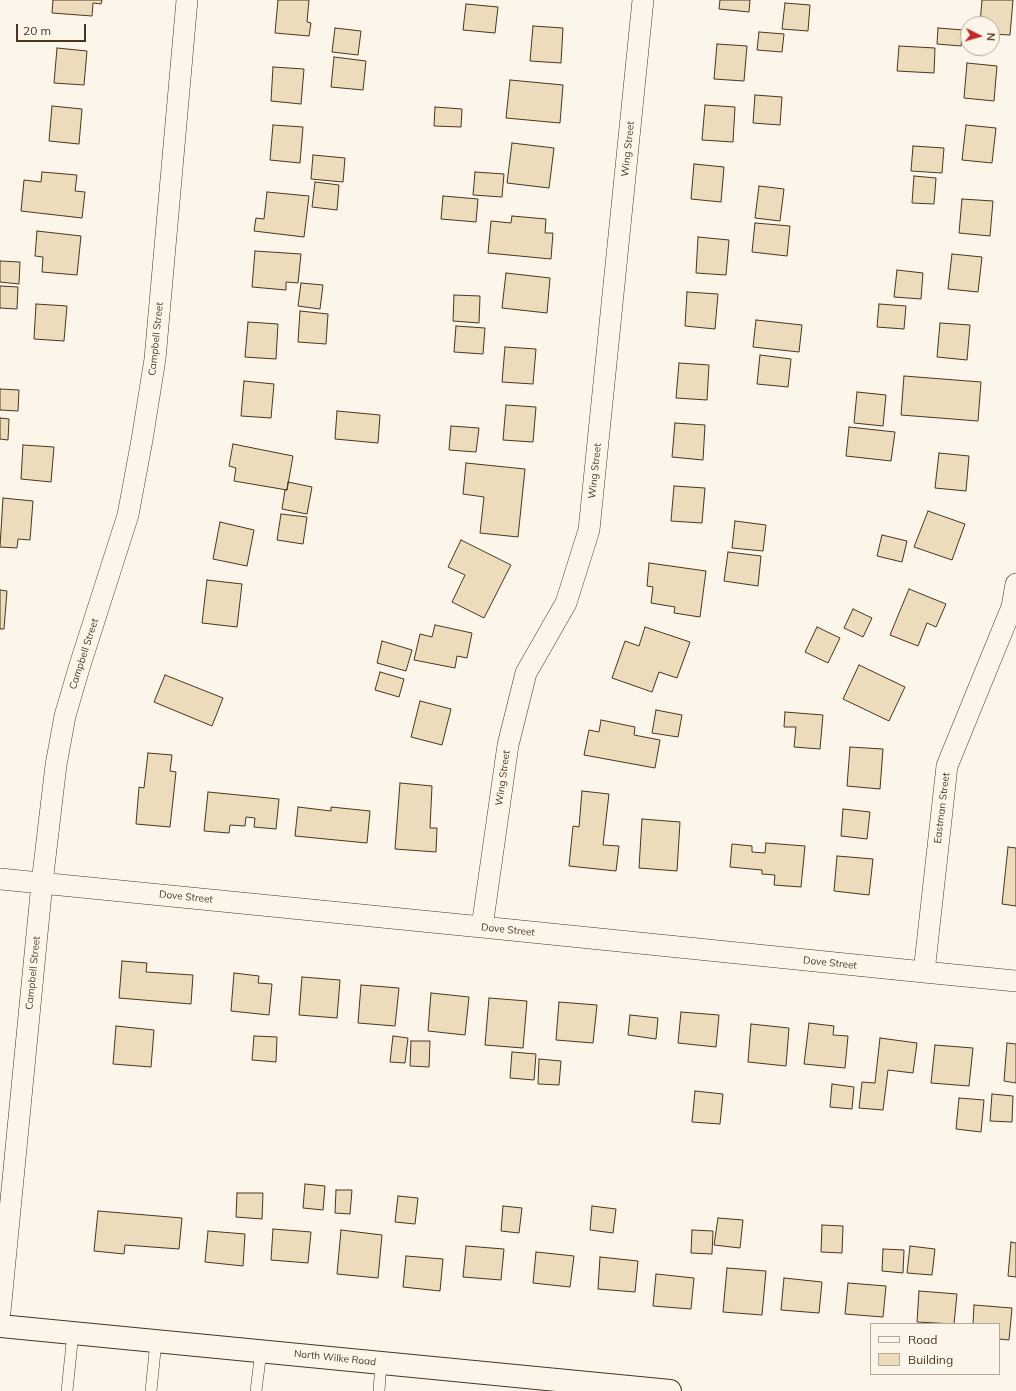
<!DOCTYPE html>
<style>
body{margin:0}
#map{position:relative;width:1016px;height:1391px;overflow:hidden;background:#fbf6e9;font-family:Mulish,sans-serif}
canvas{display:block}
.legend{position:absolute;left:870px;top:1323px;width:130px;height:52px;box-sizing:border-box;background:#fbf6e9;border:1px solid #b4a999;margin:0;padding:5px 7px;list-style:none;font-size:12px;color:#4a3520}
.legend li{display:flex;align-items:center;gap:8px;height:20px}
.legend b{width:20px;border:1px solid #b4a999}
.north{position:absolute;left:960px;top:16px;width:40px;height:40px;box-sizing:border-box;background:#fbf6e9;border:1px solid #b4a999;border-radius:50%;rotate:95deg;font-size:11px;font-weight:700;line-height:16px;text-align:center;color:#4a3520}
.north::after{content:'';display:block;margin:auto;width:14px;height:18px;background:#c62828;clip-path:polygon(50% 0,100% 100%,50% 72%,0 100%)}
.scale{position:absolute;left:16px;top:24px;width:70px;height:18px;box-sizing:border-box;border:2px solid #4a3520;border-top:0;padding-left:5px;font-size:12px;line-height:14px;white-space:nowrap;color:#4a3520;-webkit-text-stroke:3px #fbf6e9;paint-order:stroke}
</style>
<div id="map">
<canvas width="1016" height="1391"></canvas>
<ul class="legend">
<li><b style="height:5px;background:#fbf6e9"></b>Road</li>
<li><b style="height:11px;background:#ecdcbc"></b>Building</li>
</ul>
<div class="north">N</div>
<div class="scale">20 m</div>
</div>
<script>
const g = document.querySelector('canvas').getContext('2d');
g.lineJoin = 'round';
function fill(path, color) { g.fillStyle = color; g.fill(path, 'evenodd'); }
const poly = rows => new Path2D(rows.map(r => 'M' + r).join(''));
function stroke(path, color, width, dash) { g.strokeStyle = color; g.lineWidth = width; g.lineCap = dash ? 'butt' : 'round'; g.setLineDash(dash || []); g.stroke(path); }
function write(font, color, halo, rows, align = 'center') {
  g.font = font + ' Mulish,sans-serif'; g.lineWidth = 3; g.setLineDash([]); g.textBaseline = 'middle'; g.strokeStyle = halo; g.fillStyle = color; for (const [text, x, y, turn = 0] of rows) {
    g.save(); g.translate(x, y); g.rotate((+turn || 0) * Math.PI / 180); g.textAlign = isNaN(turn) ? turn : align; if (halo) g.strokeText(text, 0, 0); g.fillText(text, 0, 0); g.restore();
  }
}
const building = poly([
 [53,0,102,0,101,4,93,3,92,16,52,13,53,0],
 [278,0,309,0,307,22,311,23,309,36,275,33,278,0],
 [720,0,750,0,749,12,719,9,720,0],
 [982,0,1013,0,1010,35,992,34,992,24,980,24,982,0],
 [785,3,810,5,808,31,782,29,785,3],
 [466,4,498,7,495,33,463,30,466,4],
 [533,26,563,28,561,63,530,61,533,26],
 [335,28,361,31,358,55,332,52,335,28],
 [938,28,963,30,961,46,937,44,938,28],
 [759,32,784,34,782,52,757,50,759,32],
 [717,44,747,46,744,81,714,79,717,44],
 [899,46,935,48,934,73,897,71,899,46],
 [57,48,87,51,84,85,54,83,57,48],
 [334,57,366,61,363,90,331,87,334,57],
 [967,63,997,66,994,101,964,98,967,63],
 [273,67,304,69,301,104,271,101,273,67],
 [510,80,563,85,560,123,506,118,510,80],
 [755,95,782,97,780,125,753,123,755,95],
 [705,105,735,107,733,142,702,140,705,105],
 [52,106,82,109,79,144,49,141,52,106],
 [435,107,462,109,461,127,434,126,435,107],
 [273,125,303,127,300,163,270,160,273,125],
 [966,125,996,128,992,163,962,160,966,125],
 [512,143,554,148,549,188,507,183,512,143],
 [913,146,944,148,942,173,911,171,913,146],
 [313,155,345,158,343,182,311,179,313,155],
 [694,164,724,167,721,202,691,199,694,164],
 [42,172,77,175,75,191,85,192,82,218,21,211,24,180,41,182,42,172],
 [475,172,504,174,502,197,473,195,475,172],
 [914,176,936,178,934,204,912,203,914,176],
 [315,182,339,185,337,210,312,207,315,182],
 [759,186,784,189,780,221,755,218,759,186],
 [267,192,309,196,304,237,254,231,256,218,264,219,267,192],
 [443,196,478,199,476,222,441,219,443,196],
 [962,199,993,201,990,236,959,233,962,199],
 [512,216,546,219,545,233,553,233,551,259,488,253,491,221,511,223,512,216],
 [755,223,790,226,787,256,752,252,755,223],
 [37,231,81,236,77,275,42,272,43,257,35,256,37,231],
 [698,237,729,240,726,275,696,273,698,237],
 [255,251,301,254,298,283,286,282,286,290,252,287,255,251],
 [952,254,982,257,978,292,948,289,952,254],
 [0,261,20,262,19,284,0,282,0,261],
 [897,270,923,273,921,299,894,297,897,270],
 [506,273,550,278,547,313,502,308,506,273],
 [301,283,323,285,320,309,298,306,301,283],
 [0,286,18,287,17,309,0,308,0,286],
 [687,292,718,294,715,329,685,326,687,292],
 [454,295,480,296,479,323,453,321,454,295],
 [36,304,67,306,64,341,34,339,36,304],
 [879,304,906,306,904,329,877,327,879,304],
 [300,311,328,314,326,344,298,342,300,311],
 [756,320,802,325,799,352,753,347,756,320],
 [248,322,278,324,276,359,245,357,248,322],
 [940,323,970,325,967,360,937,357,940,323],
 [456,326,485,328,483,354,454,352,456,326],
 [505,347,536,349,533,384,502,382,505,347],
 [760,355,791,359,788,387,757,384,760,355],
 [679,363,709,365,707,400,676,398,679,363],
 [904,376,981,382,978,421,901,415,904,376],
 [244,381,274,384,271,418,241,416,244,381],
 [0,389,19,390,18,411,0,410,0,389],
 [857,392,886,395,883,426,854,423,857,392],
 [506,405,536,407,533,442,503,440,506,405],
 [337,411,380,415,378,443,335,439,337,411],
 [0,418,9,419,8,440,0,439,0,418],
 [675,423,705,425,703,460,672,457,675,423],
 [451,426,479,428,476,452,449,450,451,426],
 [849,427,895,432,891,461,846,456,849,427],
 [233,444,293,456,287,490,234,481,236,468,229,466,233,444],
 [23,445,54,447,51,482,21,479,23,445],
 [939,453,969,456,966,491,935,488,939,453],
 [466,463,525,469,518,537,480,533,484,497,463,494,466,463],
 [288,482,312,487,307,514,282,509,285,490,287,490,288,482],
 [674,486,705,488,702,523,671,521,674,486],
 [3,498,33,501,30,540,18,539,17,548,0,547,3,498],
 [928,511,965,524,952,560,914,547,928,511],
 [281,514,307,517,303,544,277,540,281,514],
 [735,521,766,525,763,551,732,548,735,521],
 [220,522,254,530,247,566,213,559,220,522],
 [882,535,907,541,902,562,877,556,882,535],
 [461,540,511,565,484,618,452,602,465,575,448,567,461,540],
 [728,552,761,556,758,586,724,581,728,552],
 [649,563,706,571,700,617,674,613,675,607,651,603,653,587,647,586,649,563],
 [207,580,242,584,237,627,202,623,207,580],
 [909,589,946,604,936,627,927,623,918,646,890,635,909,589],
 [0,590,7,591,4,629,0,629,0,590],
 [853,609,872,618,863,637,844,628,853,609],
 [435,625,472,633,467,658,457,656,455,668,414,660,420,634,432,637,435,625],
 [645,627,690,642,677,678,659,672,652,692,612,678,625,641,639,646,645,627],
 [817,627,840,638,828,663,805,652,817,627],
 [382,641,412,650,406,671,377,663,382,641],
 [859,665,905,687,889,721,843,699,859,665],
 [380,672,404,679,399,697,375,690,380,672],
 [165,675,223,698,212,726,154,702,165,675],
 [420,701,451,709,442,745,411,737,420,701],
 [656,710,682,715,678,737,652,733,656,710],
 [785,712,823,715,820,749,794,747,796,727,784,727,785,712],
 [601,720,635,727,634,735,660,740,655,768,584,755,589,730,599,732,601,720],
 [850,747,883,749,880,789,847,786,850,747],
 [148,753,172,755,170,771,176,772,170,827,136,824,139,787,144,788,148,753],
 [400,783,432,786,430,828,437,828,436,852,395,849,400,783],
 [582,791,609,794,603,845,619,846,616,871,569,866,573,826,579,827,582,791],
 [208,792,279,799,276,829,254,827,255,818,246,817,245,826,230,825,229,833,204,831,208,792],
 [298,807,331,811,331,807,370,811,367,843,295,836,298,807],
 [843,809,870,812,867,839,841,836,843,809],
 [642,819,680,822,677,871,639,868,642,819],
 [766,843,805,846,801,887,774,885,775,875,762,874,762,870,730,867,732,844,752,846,752,852,765,853,766,843],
 [1008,847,1016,848,1016,906,1002,904,1008,847],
 [837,856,873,859,869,895,834,891,837,856],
 [122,961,147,963,146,972,193,975,191,1004,119,998,122,961],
 [234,973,259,976,258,983,272,984,269,1015,231,1011,234,973],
 [302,977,340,980,337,1018,299,1015,302,977],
 [361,985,399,988,395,1026,358,1023,361,985],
 [431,993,469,997,465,1035,428,1031,431,993],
 [489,998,527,1001,523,1048,485,1045,489,998],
 [559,1002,597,1005,593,1043,556,1040,559,1002],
 [681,1012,719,1015,716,1047,678,1043,681,1012],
 [630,1015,658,1018,656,1039,628,1035,630,1015],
 [809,1023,834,1026,833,1035,848,1036,845,1068,804,1064,809,1023],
 [751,1024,789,1028,786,1066,748,1062,751,1024],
 [116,1026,154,1030,151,1067,113,1064,116,1026],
 [254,1036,277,1037,276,1062,252,1060,254,1036],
 [393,1036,408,1038,405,1063,390,1062,393,1036],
 [880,1038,917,1043,913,1073,888,1070,883,1110,859,1108,862,1082,875,1083,880,1038],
 [411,1041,430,1041,429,1067,410,1066,411,1041],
 [1007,1043,1016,1044,1016,1083,1004,1081,1007,1043],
 [935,1045,973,1048,969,1086,931,1083,935,1045],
 [512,1052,536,1054,534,1080,510,1078,512,1052],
 [539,1059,561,1061,559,1085,538,1084,539,1059],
 [832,1084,854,1087,852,1109,830,1107,832,1084],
 [695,1091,723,1094,720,1124,692,1122,695,1091],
 [992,1094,1013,1096,1012,1122,990,1121,992,1094],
 [959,1098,984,1100,981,1132,956,1129,959,1098],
 [305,1184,325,1186,323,1210,303,1208,305,1184],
 [336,1190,352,1190,350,1214,335,1213,336,1190],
 [237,1193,263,1193,262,1219,236,1217,237,1193],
 [398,1196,418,1198,415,1224,395,1222,398,1196],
 [503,1206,522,1208,519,1233,501,1231,503,1206],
 [592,1206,616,1209,613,1233,590,1230,592,1206],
 [98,1211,182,1218,179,1249,125,1245,124,1254,94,1251,98,1211],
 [718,1218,743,1220,740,1248,714,1245,718,1218],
 [822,1225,843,1226,842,1253,821,1252,822,1225],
 [273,1229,311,1232,308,1263,271,1260,273,1229],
 [341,1230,382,1235,378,1278,337,1274,341,1230],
 [692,1230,713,1231,712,1254,691,1253,692,1230],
 [208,1231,245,1234,243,1266,205,1262,208,1231],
 [1011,1242,1016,1243,1016,1277,1008,1276,1011,1242],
 [466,1246,504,1249,501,1280,463,1277,466,1246],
 [910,1246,935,1249,932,1275,907,1273,910,1246],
 [883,1249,904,1250,903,1273,882,1271,883,1249],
 [536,1252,574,1256,570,1287,533,1283,536,1252],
 [406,1256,443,1259,440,1291,403,1287,406,1256],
 [600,1257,638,1261,635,1292,598,1289,600,1257],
 [727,1268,766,1271,762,1315,723,1312,727,1268],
 [656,1274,694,1278,691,1309,653,1306,656,1274],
 [784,1278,822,1282,819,1313,781,1310,784,1278],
 [848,1283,886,1286,883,1317,845,1314,848,1283],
 [919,1291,957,1294,954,1324,917,1322,919,1291],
 [974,1305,1012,1308,1009,1340,999,1339,999,1324,973,1324,974,1305]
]);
const service = poly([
 [67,1391,73,1333],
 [151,1391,156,1341],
 [256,1391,261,1351],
 [379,1391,381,1363]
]);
const minor = poly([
 [0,879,482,927,924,972,1016,981],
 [482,927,508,745,526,673,566,603,589,530,643,0],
 [924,972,947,766,1012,607,1016,584],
 [0,1312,42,883,56,765,65,716,79,668,128,515,142,440,155,359,187,0]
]);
const secondary = poly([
 [0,1326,670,1391]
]);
const streetNames = [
 ["Wing Street",628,149,-84],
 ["Campbell Street",156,339,-84],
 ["Wing Street",595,471,-84],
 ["Campbell Street",84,654,-72],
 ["Wing Street",503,778,-82],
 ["Eastman Street",942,808,-83],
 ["Dove Street",186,897,6],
 ["Dove Street",508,930,6],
 ["Dove Street",830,963,6],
 ["Campbell Street",33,973,-84],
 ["North Wilke Road",335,1358,6]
];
fill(building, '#ecdcbc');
stroke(building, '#4a3520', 1);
stroke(service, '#4a3520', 12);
stroke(minor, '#4a3520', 22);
stroke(secondary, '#4a3520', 24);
stroke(service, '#fbf6e9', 11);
stroke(minor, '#fbf6e9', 21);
stroke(secondary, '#fbf6e9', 22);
write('10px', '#4a3520', '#fbf6e9', streetNames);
</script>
